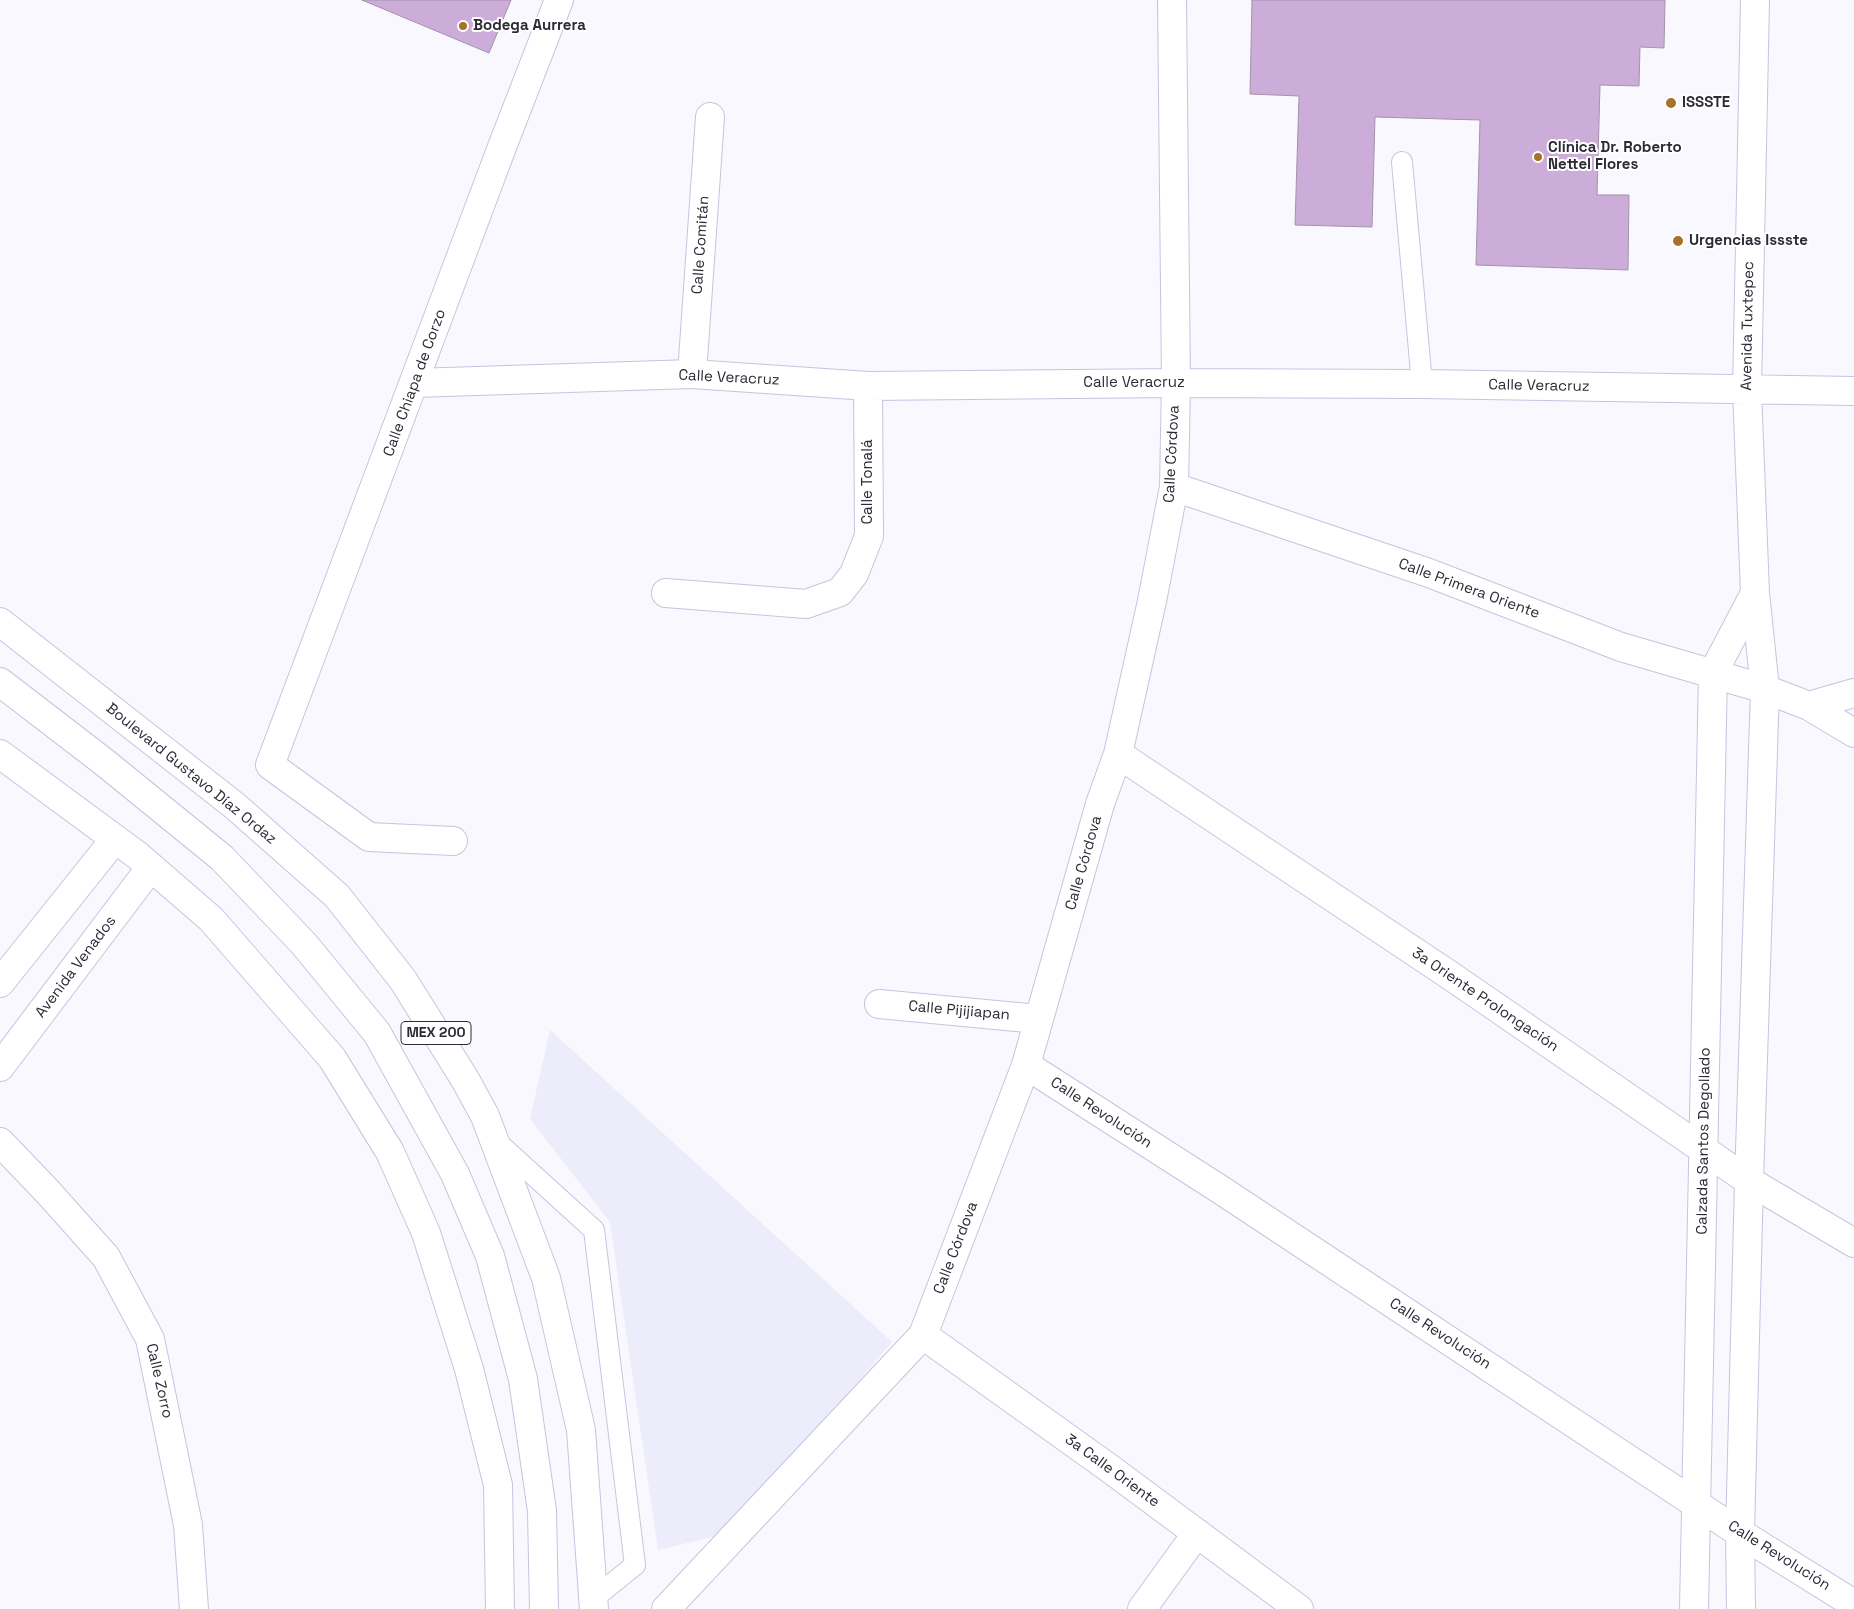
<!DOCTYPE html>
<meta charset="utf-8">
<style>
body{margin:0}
canvas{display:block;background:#f8f8fe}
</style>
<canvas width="1854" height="1609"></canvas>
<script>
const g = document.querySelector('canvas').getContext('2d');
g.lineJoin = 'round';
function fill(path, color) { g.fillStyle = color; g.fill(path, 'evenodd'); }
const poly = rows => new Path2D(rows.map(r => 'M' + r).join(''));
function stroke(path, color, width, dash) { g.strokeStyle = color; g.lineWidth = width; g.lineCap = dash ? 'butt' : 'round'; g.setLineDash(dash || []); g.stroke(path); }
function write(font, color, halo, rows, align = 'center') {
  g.font = font + ' "Space Grotesk",sans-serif'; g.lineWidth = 4; g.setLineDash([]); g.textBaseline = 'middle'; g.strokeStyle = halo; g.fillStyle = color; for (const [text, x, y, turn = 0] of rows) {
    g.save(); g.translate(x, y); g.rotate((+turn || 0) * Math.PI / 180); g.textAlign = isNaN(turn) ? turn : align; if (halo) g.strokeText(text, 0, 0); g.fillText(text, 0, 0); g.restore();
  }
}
const built = poly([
 [550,1030,892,1342,728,1533,658,1550,610,1222,530,1119]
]);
const building = poly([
 [362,0,511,0,489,53,362,0],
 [1252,0,1665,0,1664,48,1640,47,1639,86,1600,85,1597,195,1629,195,1628,270,1476,265,1480,120,1375,117,1372,227,1295,225,1299,96,1250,94,1252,0]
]);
const lane = poly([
 [1402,162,1422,384],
 [497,1142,594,1230,635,1565,593,1599]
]);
const street = poly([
 [692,374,710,117],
 [415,383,692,374,868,386,1176,383,1422,384,1854,391],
 [1174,487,1429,573,1621,647,1765,689,1809,706,1854,733],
 [666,593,806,604,840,592,854,574,869,536,868,386],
 [1809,706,1854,693],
 [0,754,137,855,211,919,332,1058,390,1152,426,1233,469,1369,498,1485,500,1609],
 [1118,754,1448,974,1749,1181,1854,1243],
 [453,841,369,837,270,765,502,147,559,0],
 [0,983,115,839],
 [879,1004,1038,1019],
 [1026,1065,1221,1190,1740,1533,1854,1604],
 [0,1067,151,867],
 [0,1142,47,1191,106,1257,150,1339,188,1525,194,1609],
 [923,1335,1109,1468,1299,1609],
 [666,1609,923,1335,1026,1065,1100,804,1118,754,1152,601,1174,487,1176,383,1172,0],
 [1142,1609,1197,1533],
 [1694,1609,1713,673,1755,593],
 [1741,1609,1740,1533,1749,1181,1765,689,1755,593,1747,390,1755,0]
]);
const highway = poly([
 [0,622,235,806,337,896,403,980,466,1081,485,1116,546,1278,581,1430,594,1609],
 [0,682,104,762,222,858,304,944,377,1033,455,1174,490,1256,523,1379,542,1511,544,1609]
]);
const markers = [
 [463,26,5,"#a5732a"],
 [1671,103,6,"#a5732a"],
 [1538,157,5,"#a5732a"],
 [1678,241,6,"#a5732a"]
];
const shields = [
 [436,1033,70]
];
const shieldNames = [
 ["MEX 200",436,1033]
];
const poiNames = [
 ["Bodega Aurrera",473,26],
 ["ISSSTE",1682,103],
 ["Clínica Dr. Roberto",1548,148],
 ["Nettel Flores",1548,165],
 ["Urgencias Issste",1689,241]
];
const streetNames = [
 ["Calle Comitán",701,245,-86],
 ["Avenida Tuxtepec",1748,326,-89],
 ["Calle Veracruz",729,378,3],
 ["Calle Chiapa de Corzo",415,383,-70],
 ["Calle Veracruz",1134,383],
 ["Calle Veracruz",1539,386,1],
 ["Calle Córdova",1172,454,-87],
 ["Calle Tonalá",868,482,-90],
 ["Calle Primera Oriente",1469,589,20],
 ["Boulevard Gustavo Díaz Ordaz",191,774,39],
 ["Calle Córdova",1084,863,-74],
 ["Avenida Venados",76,967,-53],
 ["3a Oriente Prolongación",1485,1000,34],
 ["Calle Pijijiapan",959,1011,5],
 ["Calle Revolución",1101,1113,33],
 ["Calzada Santos Degollado",1704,1141,-89],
 ["Calle Córdova",956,1248,-69],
 ["Calle Revolución",1440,1334,33],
 ["Calle Zorro",159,1381,77],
 ["3a Calle Oriente",1112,1471,36],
 ["Calle Revolución",1779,1556,32]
];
fill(built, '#ececfa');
fill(building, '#ccadd9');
stroke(building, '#a392aa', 1);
stroke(lane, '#c5c4e1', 22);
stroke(street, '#c5c4e1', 30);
stroke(highway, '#c5c4e1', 30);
stroke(lane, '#fff', 20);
stroke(street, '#fff', 28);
stroke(highway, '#fff', 28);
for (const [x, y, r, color] of markers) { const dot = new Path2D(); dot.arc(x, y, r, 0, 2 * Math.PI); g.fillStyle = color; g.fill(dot); stroke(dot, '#fff', 2); }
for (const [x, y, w] of shields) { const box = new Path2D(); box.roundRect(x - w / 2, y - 11.5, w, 23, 4); g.fillStyle = '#fff'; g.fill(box); stroke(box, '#2b2a35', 1); }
write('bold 14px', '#2b2a35', null, shieldNames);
write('bold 15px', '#2b2a35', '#fff', poiNames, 'left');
write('15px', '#2b2a35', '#fff', streetNames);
</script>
